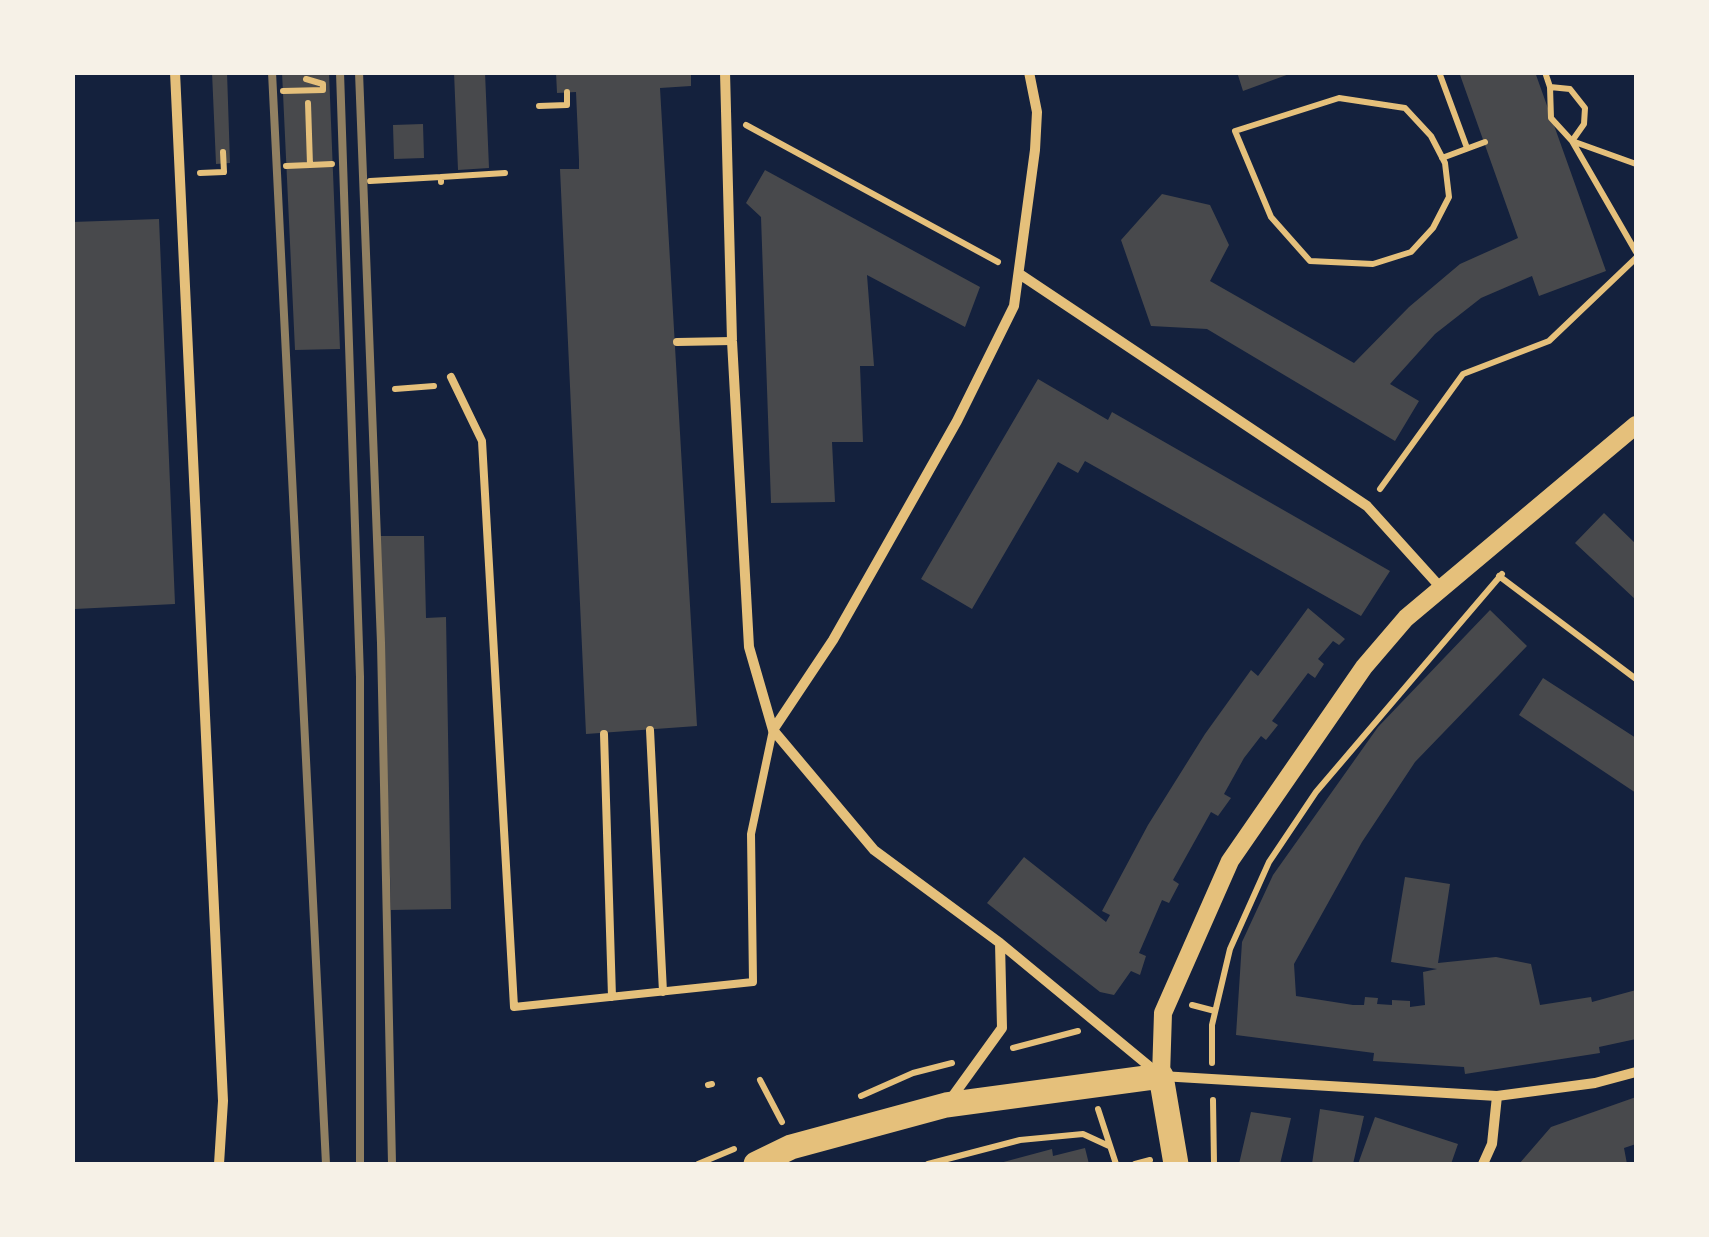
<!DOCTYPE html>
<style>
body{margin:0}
#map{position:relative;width:1709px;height:1237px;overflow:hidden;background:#14213d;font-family:Quicksand,sans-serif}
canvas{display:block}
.frame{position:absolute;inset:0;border:75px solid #f6f1e7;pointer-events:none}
</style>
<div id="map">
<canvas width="1709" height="1237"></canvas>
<div class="frame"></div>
</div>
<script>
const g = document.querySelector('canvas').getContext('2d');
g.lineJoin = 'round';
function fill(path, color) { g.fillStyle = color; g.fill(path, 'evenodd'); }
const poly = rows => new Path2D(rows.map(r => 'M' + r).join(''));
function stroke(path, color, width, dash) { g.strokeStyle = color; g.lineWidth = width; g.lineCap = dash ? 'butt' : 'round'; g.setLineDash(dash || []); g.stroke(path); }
const building = poly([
 [212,72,227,72,230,163,216,164],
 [282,72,329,72,340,349,295,350],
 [454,72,485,72,489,168,458,170],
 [556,72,691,72,691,86,660,88,697,726,586,734,560,169,579,169,579,160,576,92,557,93],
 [1237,72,1292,72,1292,73,1243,91],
 [1459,72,1535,72,1606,271,1539,296,1532,276,1481,298,1435,334,1390,384,1419,401,1395,441,1207,329,1151,326,1121,240,1162,194,1210,205,1229,245,1210,281,1354,363,1409,307,1460,264,1518,238],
 [423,124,424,158,394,159,393,125],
 [765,170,980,287,965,327,867,275,874,366,860,366,863,442,832,442,835,502,771,503,761,217,746,203],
 [159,219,175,604,75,609,72,222],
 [1038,379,1108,420,1112,412,1390,571,1361,616,1085,461,1078,473,1058,462,972,609,921,579],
 [1604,513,1636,544,1636,600,1575,543],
 [380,536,424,536,426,618,446,617,451,909,391,910],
 [1308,608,1345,639,1339,645,1333,641,1318,659,1324,664,1315,678,1308,673,1272,721,1278,725,1266,740,1261,736,1244,758,1224,794,1231,798,1218,816,1211,812,1173,880,1179,884,1169,903,1162,900,1139,953,1146,956,1140,975,1131,971,1114,995,1100,992,987,903,1024,857,1106,922,1110,915,1102,911,1148,825,1205,734,1251,670,1258,676],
 [1490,610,1527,646,1415,762,1362,842,1294,964,1296,996,1353,1005,1364,1005,1365,997,1378,998,1377,1004,1392,1005,1392,1000,1410,1001,1410,1007,1425,1005,1423,972,1437,969,1391,962,1405,877,1450,884,1438,963,1496,957,1531,964,1540,1005,1591,997,1592,1002,1636,990,1636,1039,1599,1047,1600,1053,1465,1074,1464,1067,1373,1061,1374,1053,1236,1035,1242,942,1273,875,1378,727],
 [1543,678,1636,738,1636,793,1519,715],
 [1636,1097,1636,1144,1624,1148,1627,1164,1519,1164,1551,1127],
 [1320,1109,1364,1116,1353,1164,1312,1164],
 [1251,1112,1291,1118,1280,1164,1239,1164],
 [1375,1117,1458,1144,1451,1164,1358,1164],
 [1085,1148,1089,1164,996,1164,1052,1149,1053,1156]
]);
const path = poly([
 [1439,72,1467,148],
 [1545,72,1550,87,1570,89,1585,108,1584,124,1572,141,1636,164],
 [1550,87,1551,118,1572,141,1636,252],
 [283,91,323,90,323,84,306,79],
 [1339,98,1405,108,1431,136,1445,163,1449,197,1433,228,1411,252,1373,264,1310,261,1271,217,1235,131,1339,98],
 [308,103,310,165,332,164],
 [539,106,567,105,567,92],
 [746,125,998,262],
 [1442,158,1485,142],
 [286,166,310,165],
 [200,173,224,172,223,152],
 [370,181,441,177],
 [441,182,441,177,505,173],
 [395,389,434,386],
 [1380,489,1463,374,1549,341,1636,258],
 [1499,576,1636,679],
 [1192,1005,1215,1011],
 [1013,1048,1078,1031],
 [1212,1063,1212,1025,1230,949,1269,862,1316,792,1502,574],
 [760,1080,782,1122],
 [708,1085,712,1084],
 [861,1096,913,1073,952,1063],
 [1213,1100,1214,1164],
 [1098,1109,1116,1164],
 [698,1164,734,1149],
 [928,1164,1020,1140,1083,1134,1109,1146],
 [1135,1164,1150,1160]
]);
const service = poly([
 [677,342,732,341],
 [451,377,482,441,514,1007,753,982,751,834,773,730],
 [650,730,663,992],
 [604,734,612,997]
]);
const minor = poly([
 [175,72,223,1101,219,1164],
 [725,72,732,341,749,647,773,730,874,850,1000,943,1161,1076,1497,1096,1595,1083,1636,1072],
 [1021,275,1367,506,1442,589],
 [773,730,833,640,879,559,957,421,1014,306,1035,150,1037,112,1029,72],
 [950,1100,1002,1028,1000,943],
 [1483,1164,1492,1144,1497,1096]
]);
const tertiary = poly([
 [1161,1076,1163,1013,1230,861,1364,667,1406,618,1636,425]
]);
const primary = poly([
 [756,1164,791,1147,946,1105,1161,1076,1176,1164]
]);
const rail = poly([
 [272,72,326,1164],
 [340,72,360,677,360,1164],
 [359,72,381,643,392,1164]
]);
fill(building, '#48494c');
stroke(path, '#e5c07b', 6);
stroke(service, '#e5c07b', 8);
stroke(minor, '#e5c07b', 10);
stroke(tertiary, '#e5c07b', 18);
stroke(primary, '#e5c07b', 25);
stroke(rail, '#918062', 8);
</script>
